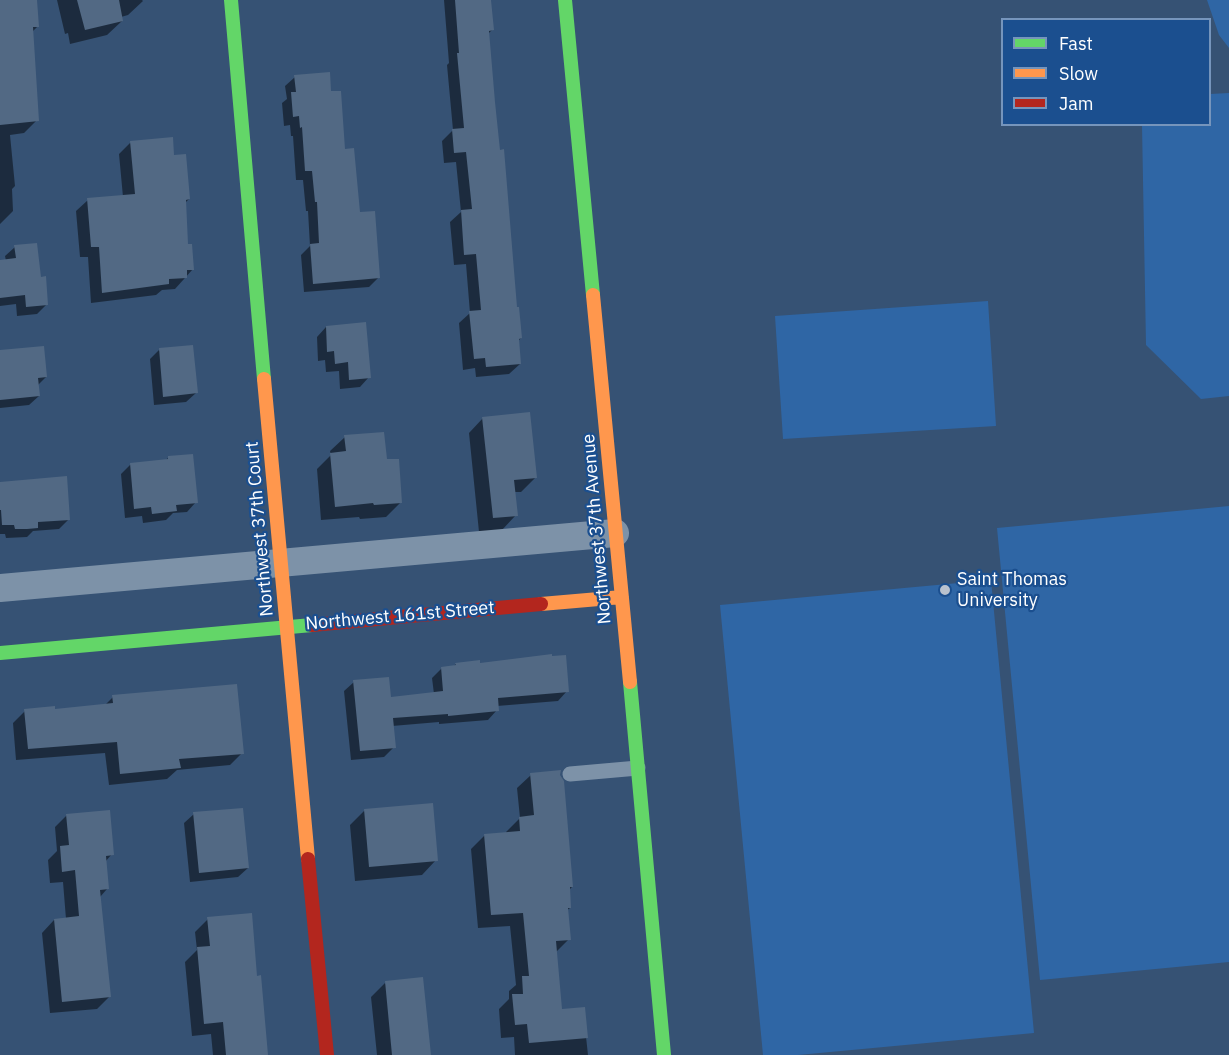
<!DOCTYPE html>
<style>
body{margin:0}
#map{position:relative;width:1229px;height:1055px;overflow:hidden;background:#365274;font-family:"IBM Plex Sans",sans-serif}
canvas{display:block}
.legend{position:absolute;left:1001px;top:18px;width:210px;height:108px;box-sizing:border-box;background:#1b4f8f;border:2px solid #7695bc;margin:0;padding:8px 10px;list-style:none;font-size:18px;color:#fff}
.legend li{display:flex;align-items:center;gap:12px;height:30px}
.legend b{width:30px;border:2px solid #7695bc}
</style>
<div id="map">
<canvas width="1229" height="1055"></canvas>
<ul class="legend">
<li><b style="height:8px;background:#63d668"></b>Fast</li>
<li><b style="height:8px;background:#ff974d"></b>Slow</li>
<li><b style="height:8px;background:#b3261e"></b>Jam</li>
</ul>
</div>
<script>
const g = document.querySelector('canvas').getContext('2d');
g.lineJoin = 'round';
function fill(path, color) { g.fillStyle = color; g.fill(path, 'evenodd'); }
const poly = rows => new Path2D(rows.map(r => 'M' + r).join(''));
function stroke(path, color, width, dash) { g.strokeStyle = color; g.lineWidth = width; g.lineCap = dash ? 'butt' : 'round'; g.setLineDash(dash || []); g.stroke(path); }
function write(font, color, halo, rows, align = 'center') {
  g.font = font + ' "IBM Plex Sans",sans-serif'; g.lineWidth = 4.5; g.setLineDash([]); g.textBaseline = 'middle'; g.strokeStyle = halo; g.fillStyle = color; for (const [text, x, y, turn = 0] of rows) {
    g.save(); g.translate(x, y); g.rotate((+turn || 0) * Math.PI / 180); g.textAlign = isNaN(turn) ? turn : align; if (halo) g.strokeText(text, 0, 0); g.fillText(text, 0, 0); g.restore();
  }
}
const green = poly([
 [1207,0,1229,0,1229,48,1219,35],
 [1229,93,1229,396,1201,399,1146,345,1142,125,1210,124,1210,94],
 [988,301,996,426,783,439,775,316],
 [1229,506,1229,962,1040,980,997,528],
 [991,580,1034,1033,798,1055,763,1055,720,605]
]);
const shadow = poly([
 [0,0,35,0,38,26,32,32,37,120,24,133,10,135,15,186,12,189,13,211,0,224],
 [57,0,142,0,143,1,128,15,121,17,122,21,107,35,70,44,68,33,65,34],
 [444,0,491,0,489,2,492,30,488,34,494,103,516,309,521,338,518,341,520,364,509,374,476,377,475,368,463,370,459,323,470,313,466,264,454,265,450,222,461,212,456,162,444,163,442,141,453,130,447,65,449,63],
 [295,77,330,93,358,213,379,277,369,287,304,292,301,255,310,246,308,211,306,211,303,180,296,180,293,136,291,136,290,125,284,126,282,103,287,99,285,86],
 [130,143,173,157,189,199,185,203,187,246,193,269,175,289,162,290,156,295,91,303,88,257,80,257,76,211,88,200,123,197,119,154],
 [15,247,39,278,47,304,37,314,17,316,16,304,0,306,0,261,6,261,5,256],
 [326,327,369,377,360,387,340,389,339,371,326,372,325,360,318,361,317,337],
 [159,350,196,393,186,402,154,405,150,359],
 [0,351,46,377,38,385,39,396,29,405,0,408],
 [483,418,536,477,521,492,514,492,516,515,502,530,479,532,469,433],
 [345,437,385,461,401,502,386,517,360,519,359,517,321,520,317,469,331,455,330,451],
 [168,458,196,502,187,512,173,513,166,520,143,523,142,516,125,518,121,474,130,465,165,461],
 [0,484,69,519,59,529,33,531,27,537,6,538,5,534,0,534],
 [456,664,479,665,567,691,558,701,497,706,497,710,488,720,439,724,439,722,392,726,394,747,384,757,351,760,344,691,354,682,390,699,434,694,432,678,442,668,453,667],
 [113,697,242,753,230,765,177,770,167,779,109,785,105,753,16,760,13,723,25,711,53,710,104,706],
 [531,775,572,887,569,890,570,908,566,911,569,939,556,952,561,1011,583,1009,588,1055,515,1055,514,1037,501,1038,499,1009,509,999,509,991,516,985,510,926,478,928,471,849,485,835,506,833,506,832,520,818,517,788],
 [364,811,436,860,422,875,355,881,350,825],
 [194,814,248,868,238,877,190,882,184,823],
 [67,815,112,854,105,862,107,889,100,897,110,996,97,1009,50,1013,42,933,54,920,66,919,63,882,50,883,48,860,57,851,55,827],
 [208,919,267,1055,213,1055,211,1034,192,1036,185,962,197,950,195,932],
 [385,983,429,1055,377,1055,371,997]
]);
const building = poly([
 [0,0,37,0,39,27,33,27,39,121,0,125],
 [77,0,119,0,123,21,85,30],
 [455,0,491,0,494,30,489,31,495,102,500,150,504,149,517,307,519,307,522,338,519,339,521,364,486,367,485,358,474,359,469,311,481,310,476,254,464,255,461,210,472,209,466,152,454,153,452,129,464,128,457,53,459,53],
 [330,72,331,91,341,91,345,149,354,148,360,212,375,211,380,278,313,284,310,244,319,243,317,202,315,202,312,171,305,171,302,127,300,128,299,116,293,117,291,92,296,92,294,75],
 [173,137,174,155,186,154,190,199,186,200,188,244,192,244,194,270,187,270,187,278,169,279,169,284,102,293,99,247,91,247,87,198,135,194,130,141],
 [37,243,41,277,46,276,48,305,26,307,25,295,0,298,0,260,16,258,14,245],
 [366,322,371,378,349,380,348,362,335,364,334,351,327,352,326,326],
 [193,345,198,393,163,397,159,348],
 [44,346,47,377,38,378,40,396,0,400,0,350],
 [530,412,537,478,514,480,518,516,493,518,482,417],
 [384,432,387,459,399,459,402,503,374,505,373,503,335,507,330,453,346,451,344,435],
 [193,454,198,503,176,505,177,511,152,514,151,507,134,509,130,463,168,459,168,456],
 [67,476,70,520,38,522,38,528,27,529,15,529,14,525,2,525,1,510,0,510,0,482],
 [552,654,552,656,566,655,569,692,498,698,499,711,448,716,448,714,393,718,396,748,360,751,353,680,389,677,391,697,443,691,441,667,456,665,455,663,480,660,480,663],
 [237,684,244,754,179,759,181,768,120,774,117,742,28,749,24,709,55,706,55,709,113,703,112,695],
 [561,770,560,775,564,781,573,887,570,887,571,908,568,908,571,940,556,941,562,1009,585,1007,588,1038,529,1043,527,1024,515,1025,512,994,523,994,522,976,529,976,523,913,491,915,484,834,520,831,519,817,534,815,530,773],
 [433,803,438,861,369,867,364,809],
 [243,808,249,868,199,873,193,812],
 [110,810,114,855,106,856,109,889,100,890,111,997,62,1002,54,919,79,916,75,870,62,872,60,846,69,845,66,814],
 [252,913,257,976,261,975,268,1055,226,1055,223,1022,204,1024,197,947,210,946,207,917],
 [423,977,431,1055,392,1055,385,981]
]);
const lane = poly([
 [570,774,638,768]
]);
const street = poly([
 [0,588,615,533]
]);
const fast = poly([
 [231,0,264,379],
 [565,0,593,295],
 [0,653,312,625],
 [630,682,664,1055]
]);
const slow = poly([
 [593,295,630,682],
 [264,379,308,859],
 [541,604,622,597]
]);
const jam = poly([
 [312,625,541,604],
 [308,859,327,1055]
]);
const markers = [
 [945,590,6,"#b9c2ce"]
];
const streetNames = [
 ["Northwest 37th Court",260,529,-95],
 ["Northwest 37th Avenue",597,529,-95],
 ["Northwest 161st Street",400,616,-5]
];
const poiNames = [
 ["Saint Thomas",957,580],
 ["University",957,601]
];
fill(green, '#2f66a5');
fill(shadow, '#0007');
fill(building, '#526984');
stroke(lane, '#7d92a8', 15);
stroke(street, '#7d92a8', 28);
stroke(fast, '#63d668', 14);
stroke(slow, '#ff974d', 14);
stroke(jam, '#b3261e', 14);
for (const [x, y, r, color] of markers) { const dot = new Path2D(); dot.arc(x, y, r, 0, 2 * Math.PI); g.fillStyle = color; g.fill(dot); stroke(dot, '#1b4f8f', 2); }
write('18px', '#fff', '#1b4f8f', streetNames);
write('18px', '#fff', '#1b4f8f', poiNames, 'left');
</script>
